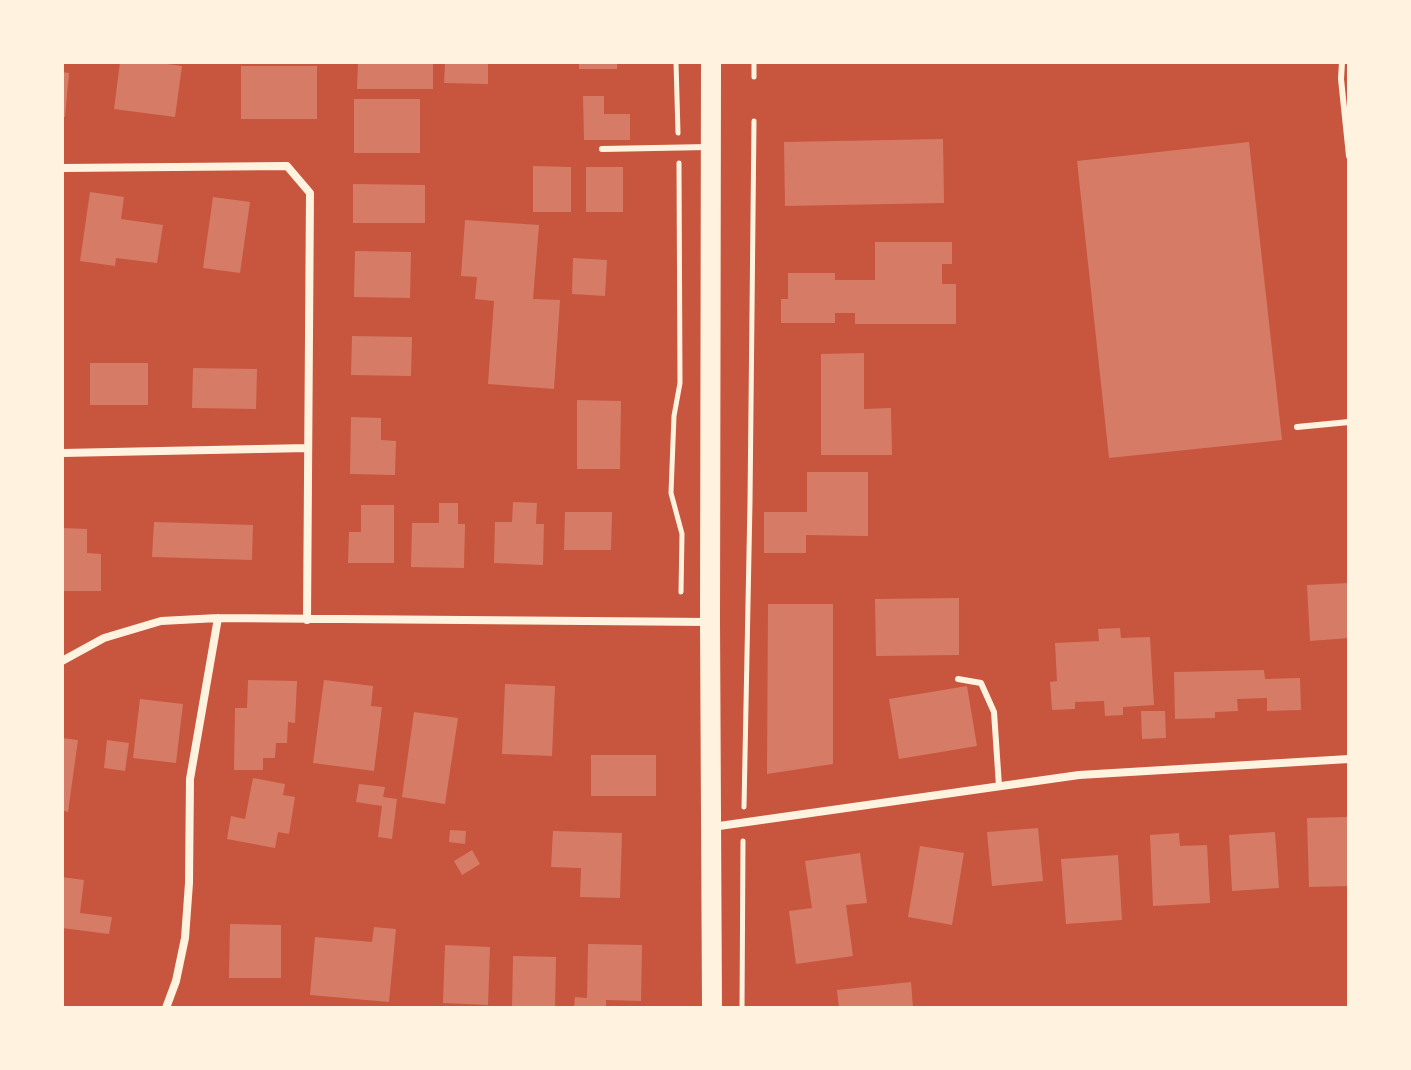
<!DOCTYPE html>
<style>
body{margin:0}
#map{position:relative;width:1411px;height:1070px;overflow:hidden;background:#c8553d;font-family:"Noto Sans",sans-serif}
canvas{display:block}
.frame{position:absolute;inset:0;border:64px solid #fff3e0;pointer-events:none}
</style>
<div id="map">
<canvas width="1411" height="1070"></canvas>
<div class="frame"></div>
</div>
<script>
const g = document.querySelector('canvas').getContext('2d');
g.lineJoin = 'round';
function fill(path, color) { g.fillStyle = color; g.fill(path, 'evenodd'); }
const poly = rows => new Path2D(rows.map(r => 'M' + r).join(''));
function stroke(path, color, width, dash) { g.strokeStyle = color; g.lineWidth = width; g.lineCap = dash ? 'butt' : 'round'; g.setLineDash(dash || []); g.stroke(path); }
const building = poly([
 [120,62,151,62,182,66,175,117,114,109],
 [358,62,433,62,433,89,357,89],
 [445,62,488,62,488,84,444,83],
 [579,62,617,62,617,69,579,69],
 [241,66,317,66,317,119,241,119],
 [62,72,69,73,65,117,62,117],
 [583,96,604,96,604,114,630,114,630,140,584,140],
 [354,99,420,99,420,153,354,153],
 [943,139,944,203,785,206,784,142],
 [1249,142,1282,440,1109,458,1077,161],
 [533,166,571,167,571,212,533,212],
 [586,167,623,167,623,212,586,212],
 [353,184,425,185,425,223,353,223],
 [90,192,124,197,121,219,163,225,157,263,116,258,115,266,80,261],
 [213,197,250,202,240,273,203,268],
 [465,220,539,225,533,299,560,300,554,389,488,384,494,301,475,299,477,277,461,276],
 [875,242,952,242,952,264,942,264,942,284,956,284,956,324,855,324,855,313,835,313,835,323,781,323,781,299,788,299,788,273,835,273,835,280,875,280],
 [355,251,411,252,410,298,354,297],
 [573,258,607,260,605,296,572,294],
 [352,336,412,337,411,376,351,375],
 [864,353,864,409,891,408,892,455,821,455,821,354],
 [90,363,148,363,148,405,90,405],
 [193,368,257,369,256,409,192,408],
 [577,400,621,401,620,469,577,469],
 [351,417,381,418,381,440,396,441,395,475,350,474],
 [807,472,868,472,868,536,806,535,806,553,764,553,764,512,807,512],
 [513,502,537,503,536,524,544,524,543,565,494,563,495,522,512,522],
 [439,503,458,503,458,524,465,524,464,568,411,567,412,523,439,523],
 [361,505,394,505,394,563,348,563,349,532,361,532],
 [565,512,612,512,611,550,564,550],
 [154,522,253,525,252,560,152,557],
 [62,528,87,529,87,553,101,554,101,591,62,591],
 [1349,583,1349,638,1310,641,1307,585],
 [959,598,959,655,876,656,875,599],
 [768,604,833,604,833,764,767,774],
 [1120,628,1121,638,1150,637,1154,705,1123,707,1123,715,1105,716,1104,701,1075,702,1075,709,1052,710,1050,682,1057,681,1055,643,1099,641,1098,629],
 [1264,670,1265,679,1300,678,1301,710,1267,711,1267,698,1237,699,1238,711,1215,712,1215,718,1175,719,1174,672],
 [248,680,297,681,295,723,288,722,287,743,276,743,275,758,263,758,263,770,234,770,235,708,247,708],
 [324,680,373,686,371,706,382,707,374,771,313,763],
 [505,684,555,686,552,756,502,754],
 [967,686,977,746,899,759,889,699],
 [140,699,183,704,176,763,133,758],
 [1141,711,1165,711,1166,738,1142,739],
 [414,712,458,718,445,804,402,797],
 [62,738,78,740,68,812,62,810],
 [107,740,129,743,125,771,104,768],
 [591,755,656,755,656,796,591,796],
 [253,778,285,784,283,795,295,797,289,834,278,832,275,848,227,839,231,816,245,819],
 [359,784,385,787,383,797,397,799,392,839,378,837,382,806,356,802],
 [1349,817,1349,886,1309,887,1307,818],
 [1038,828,1043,881,992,886,987,832],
 [450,830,466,831,465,844,449,842],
 [553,831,622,833,620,898,580,897,581,868,551,867],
 [1275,832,1279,888,1232,891,1229,835],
 [1179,833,1180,846,1207,845,1210,903,1153,906,1150,835],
 [920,846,964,853,952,925,908,917],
 [472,850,480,864,462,875,454,861],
 [860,853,867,903,846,905,853,956,796,964,789,911,812,908,805,861],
 [1118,855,1122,920,1066,924,1061,859],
 [62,877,84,880,80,913,112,917,109,934,62,928],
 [230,924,281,925,281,978,229,978],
 [374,927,396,929,389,1002,310,995,315,937,372,942],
 [588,944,642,945,641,1001,606,1000,606,1008,574,1008,575,997,587,998],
 [445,945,490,947,488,1005,443,1003],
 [513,956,556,957,555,1008,512,1008],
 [911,982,913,1008,839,1008,837,990]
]);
const path = poly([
 [676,62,678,133],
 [754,77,754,62],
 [679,163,680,383,674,416,671,493,682,534,681,592],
 [744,807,750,502,754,121],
 [742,1008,743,841]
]);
const service = poly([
 [1342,62,1341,79,1349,156],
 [602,149,708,147],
 [1297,427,1349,422],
 [958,679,981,683,994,712,999,786]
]);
const minor = poly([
 [62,168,287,166,310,193,307,620],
 [62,453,308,448],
 [62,661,104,638,161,621,218,618,709,622],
 [712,827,1079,775,1349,759],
 [166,1008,176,981,185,938,189,883,190,779,218,618]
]);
const primary = poly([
 [711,62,710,622,712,1008]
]);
fill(building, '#d67c66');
stroke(path, '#fff3e0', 5);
stroke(service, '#fff3e0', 6);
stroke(minor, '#fff3e0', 8);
stroke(primary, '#fff3e0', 20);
</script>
